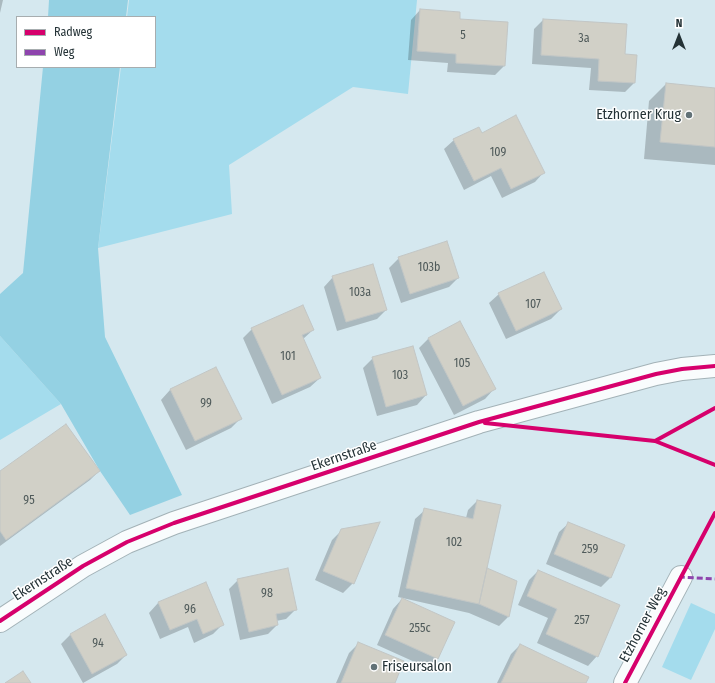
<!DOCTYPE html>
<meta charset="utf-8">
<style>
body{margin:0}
#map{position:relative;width:715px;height:683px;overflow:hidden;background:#d5e8ef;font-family:"Fira Sans Condensed",sans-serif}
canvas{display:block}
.legend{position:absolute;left:16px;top:16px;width:140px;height:52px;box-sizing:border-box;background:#fff;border:1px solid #a7adaf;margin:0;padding:5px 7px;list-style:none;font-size:12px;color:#243236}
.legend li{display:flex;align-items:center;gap:8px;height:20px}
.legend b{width:20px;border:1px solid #a7adaf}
.north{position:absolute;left:659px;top:16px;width:40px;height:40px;-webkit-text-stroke:3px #fff;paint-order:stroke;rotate:0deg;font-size:11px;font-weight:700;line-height:16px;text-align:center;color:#243236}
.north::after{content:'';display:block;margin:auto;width:14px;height:18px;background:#243236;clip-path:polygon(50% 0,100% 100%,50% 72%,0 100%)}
</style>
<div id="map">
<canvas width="715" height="683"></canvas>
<ul class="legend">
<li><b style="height:5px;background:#d6006c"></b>Radweg</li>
<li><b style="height:5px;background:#8e44ad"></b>Weg</li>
</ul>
<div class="north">N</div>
</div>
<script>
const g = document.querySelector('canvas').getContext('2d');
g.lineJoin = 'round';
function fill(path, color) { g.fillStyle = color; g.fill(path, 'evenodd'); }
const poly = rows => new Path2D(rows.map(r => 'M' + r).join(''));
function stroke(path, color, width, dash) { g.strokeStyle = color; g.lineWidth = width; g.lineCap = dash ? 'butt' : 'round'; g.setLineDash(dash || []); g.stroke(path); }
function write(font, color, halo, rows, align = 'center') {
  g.font = font + ' "Fira Sans Condensed",sans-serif'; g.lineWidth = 3; g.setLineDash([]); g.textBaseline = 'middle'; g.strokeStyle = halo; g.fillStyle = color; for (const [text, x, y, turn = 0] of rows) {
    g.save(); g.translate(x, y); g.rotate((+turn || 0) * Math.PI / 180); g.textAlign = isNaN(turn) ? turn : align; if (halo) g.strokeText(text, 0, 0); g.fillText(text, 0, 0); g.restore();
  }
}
const green = poly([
 [129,0,417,0,408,94,353,87,229,165,232,214,98,248,121,67,155,67,155,17,127,17],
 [0,336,61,404,0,440],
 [691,603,715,614,715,629,691,680,662,667]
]);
const forest = poly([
 [49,0,128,0,126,17,48,17],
 [43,67,120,67,98,248,105,337,182,495,130,515,100,471,61,404,0,336,0,294,23,273]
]);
const shadow = poly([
 [0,0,3,0,0,13],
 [420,10,459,20,504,66,495,75,447,72,448,63,408,60,411,20],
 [543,20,624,55,634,83,625,92,589,90,591,68,532,64,534,29],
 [666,84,715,89,715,165,644,159,649,101],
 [481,134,544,172,535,182,502,198,491,176,464,190,444,149,454,140],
 [399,258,458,278,449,287,401,303,389,268],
 [333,277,386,310,377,319,337,331,324,287],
 [499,294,561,309,551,319,506,339,489,303],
 [459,322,494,389,485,399,454,415,419,348,428,339],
 [252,329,313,330,303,339,320,378,310,387,272,404,243,338],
 [373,358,426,395,417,405,377,416,363,368],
 [216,368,240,419,231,428,186,450,161,400,170,390],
 [99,471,90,480,0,546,0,473],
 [477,501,486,569,516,582,508,617,499,626,469,613,398,597,415,519,425,510,466,518,468,510],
 [569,523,623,546,610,578,601,587,546,564,559,532],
 [342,530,353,583,343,593,315,580,332,540],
 [538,571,597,656,588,666,537,643,548,618,518,605,529,580],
 [238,580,296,609,286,619,276,621,277,625,268,634,240,640,229,589],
 [205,583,223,624,213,634,194,643,188,627,160,639,149,613,158,603],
 [402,599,437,658,428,668,377,645,393,609],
 [104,616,126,655,117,664,83,683,61,644,70,635],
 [358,644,394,683,336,683,349,653],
 [520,645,585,683,497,683,511,654]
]);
const building = poly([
 [420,9,460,12,460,19,508,22,505,66,456,63,456,54,417,51,420,9],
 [543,19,627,24,625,54,637,55,635,83,598,81,599,59,541,55,543,19],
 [666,83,715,88,715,147,660,142,666,83],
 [516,115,545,173,511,189,501,168,474,181,453,139,479,127,482,133,516,115],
 [447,241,459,278,410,294,398,257,447,241],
 [373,264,387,310,346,322,332,276,373,264],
 [544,272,562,309,516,331,498,293,544,272],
 [303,305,314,330,302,335,321,378,282,395,251,328,303,305],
 [460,321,496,389,463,406,428,338,460,321],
 [413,346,427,395,386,407,372,357,413,346],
 [216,367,242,419,195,441,170,389,216,367],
 [66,424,100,471,6,540,0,531,0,471,66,424],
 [477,500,501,505,479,604,406,588,424,508,473,519,477,500],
 [380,522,354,584,323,571,341,529,380,522],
 [568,522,625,545,611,578,554,554,568,522],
 [288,568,297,610,276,614,278,625,249,632,237,579,288,568],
 [487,568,517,581,509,617,479,604,487,568],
 [538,570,620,605,598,657,546,634,557,609,527,596,538,570],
 [206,582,224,625,203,634,197,619,170,630,158,602,206,582],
 [402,598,455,622,438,659,385,635,402,598],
 [105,614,127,655,92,674,70,634,105,614],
 [358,642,404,661,395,683,341,683,358,642],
 [520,644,589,677,586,683,501,683,520,644],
 [23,671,31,683,5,683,23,671]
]);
const minor = poly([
 [0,621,83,566,127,542,174,523,479,422,656,374,682,369,715,366],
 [625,683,681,577]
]);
const quiet = poly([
 [682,575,681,577,715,579]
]);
const cycleway = poly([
 [485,423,655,441,715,465],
 [655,441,715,408],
 [0,621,83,566,127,542,174,523,479,422,656,374,682,369,715,366],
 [625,683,715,513]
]);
const markers = [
 [689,115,4,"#627277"],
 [374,667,4,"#627277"]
];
const numberNames = [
 ["5",463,36],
 ["3a",584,39],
 ["109",498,153],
 ["103b",429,268],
 ["103a",360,293],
 ["107",533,305],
 ["101",288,357],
 ["105",462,364],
 ["103",400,376],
 ["99",206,404],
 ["95",29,501],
 ["102",454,543],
 ["259",590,550],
 ["98",267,594],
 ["96",190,610],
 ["257",582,621],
 ["255c",420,629],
 ["94",98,644]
];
const poiNames = [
 ["Etzhorner Krug",681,115],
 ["Friseursalon",382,667,"left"]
];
const streetNames = [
 ["Ekernstraße",344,456,-19],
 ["Ekernstraße",43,579,-33],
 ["Etzhorner Weg",643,625,-62]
];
fill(green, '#a4dced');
fill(forest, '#94d1e3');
fill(shadow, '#0003');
fill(building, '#d1d0c7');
stroke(building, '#c2c6c5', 1);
stroke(minor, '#a3b2b7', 24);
stroke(minor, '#f9fcfd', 22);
stroke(quiet, '#8e44ad', 3, [6, 3]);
stroke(cycleway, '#d6006c', 4);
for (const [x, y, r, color] of markers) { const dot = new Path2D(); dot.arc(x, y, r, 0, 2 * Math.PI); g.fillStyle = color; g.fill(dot); stroke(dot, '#fff', 1.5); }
write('12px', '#4f5a5a', null, numberNames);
write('14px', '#243236', '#fff', poiNames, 'right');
write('14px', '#243236', '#fff', streetNames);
</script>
